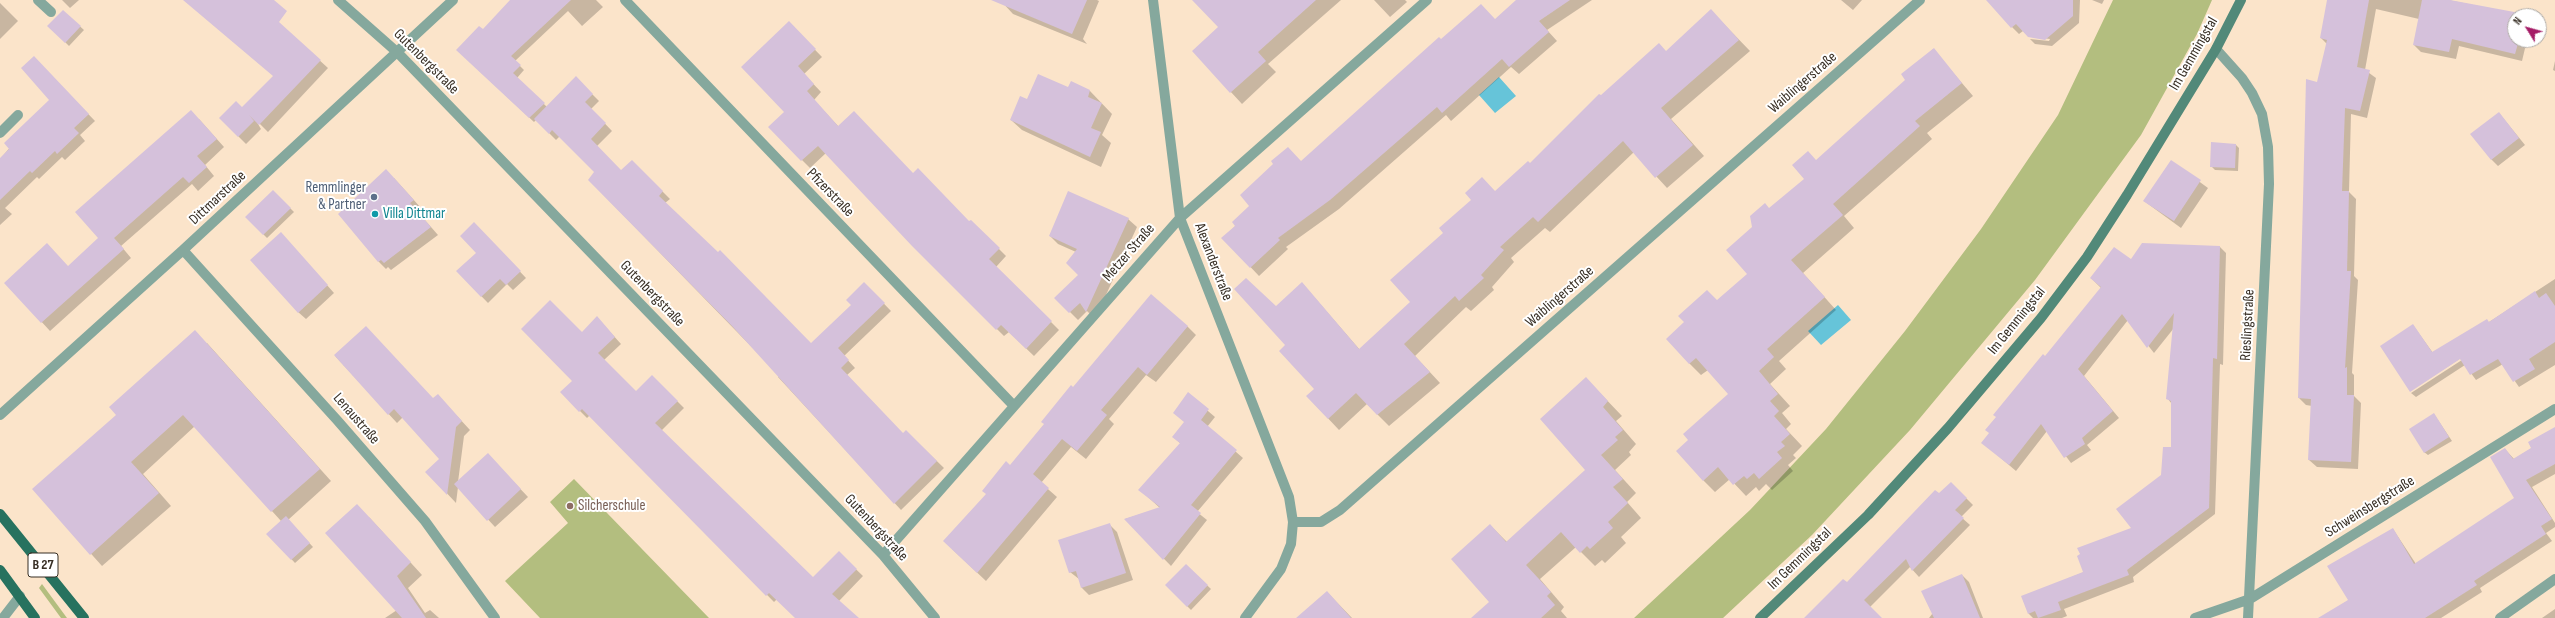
<!DOCTYPE html>
<meta charset="utf-8">
<style>
body{margin:0}
#map{position:relative;width:2555px;height:618px;overflow:hidden;background:#fbe4ca;font-family:"Sofia Sans Condensed",sans-serif}
canvas{display:block}
.north{position:absolute;left:2507px;top:8px;width:40px;height:40px;box-sizing:border-box;background:#fff;border:1px solid #afaba7;border-radius:50%;rotate:307deg;font-size:11px;font-weight:700;line-height:16px;text-align:center;color:#372e24}
.north::after{content:'';display:block;margin:auto;width:14px;height:18px;background:#a51d67;clip-path:polygon(50% 0,100% 100%,50% 72%,0 100%)}
</style>
<div id="map">
<canvas width="2555" height="618"></canvas>
<div class="north">N</div>
</div>
<script>
const g = document.querySelector('canvas').getContext('2d');
g.lineJoin = 'round';
function fill(path, color) { g.fillStyle = color; g.fill(path, 'evenodd'); }
const poly = rows => new Path2D(rows.map(r => 'M' + r).join(''));
function stroke(path, color, width, dash) { g.strokeStyle = color; g.lineWidth = width; g.lineCap = dash ? 'butt' : 'round'; g.setLineDash(dash || []); g.stroke(path); }
function write(font, color, halo, rows, align = 'center') {
  g.font = font + ' "Sofia Sans Condensed",sans-serif'; g.lineWidth = 4; g.setLineDash([]); g.textBaseline = 'middle'; g.strokeStyle = halo; g.fillStyle = color; for (const [text, x, y, turn = 0] of rows) {
    g.save(); g.translate(x, y); g.rotate((+turn || 0) * Math.PI / 180); g.textAlign = isNaN(turn) ? turn : align; if (halo) g.strokeText(text, 0, 0); g.fillText(text, 0, 0); g.restore();
  }
}
const green = poly([
 [2113,0,2212,0,2197,34,2141,135,2035,280,1910,430,1812,535,1723,618,1634,618,1750,510,1826,429,1905,331,1981,229,2058,115],
 [574,479,709,618,540,618,505,581,568,523,550,502],
 [42,584,67,618,61,618,39,588]
]);
const water = poly([
 [1499,77,1516,96,1495,113,1479,95],
 [1838,305,1851,320,1821,345,1808,331]
]);
const shadow = poly([
 [62,0,79,0,70,8],
 [184,0,253,0,328,68,268,132,255,119,261,129,246,144,220,118,242,108,274,76],
 [511,0,596,0,603,7,582,26,568,11,515,61,524,70,517,78,547,107,576,78,599,101,591,109,612,131,597,146,621,172,632,161,670,199,665,203,811,345,852,305,864,283,891,311,844,356,855,368,847,375,903,434,906,431,944,468,901,510,778,377,779,375,589,180,596,172,560,136,556,140,536,120,534,122,457,50,483,30],
 [1000,0,1097,0,1099,1,1083,39,1087,44,1013,14],
 [1197,0,1341,0,1268,64,1276,72,1242,104,1193,51,1219,27],
 [1374,0,1405,0,1407,2,1390,17],
 [1518,0,1592,0,1547,30,1557,41,1519,74,1511,67,1451,121,1446,115,1339,209,1286,247,1288,249,1259,276,1223,238,1301,162,1441,40,1495,20],
 [1841,0,1862,0,1853,10],
 [2004,0,2080,0,2079,23,2052,46,2035,44,2030,39,2049,41,2050,39,2028,36,2023,31,2019,34,2012,27],
 [2092,0,2104,0,2102,4],
 [2328,0,2448,0,2524,15,2515,16,2515,40,2527,40,2522,61,2459,46,2456,59,2421,52,2414,45,2419,19,2376,9,2365,70,2376,78,2367,118,2351,114,2349,192,2356,199,2354,276,2358,280,2352,373,2354,375,2354,396,2361,403,2358,469,2317,467,2309,460,2312,406,2306,405,2299,398,2318,83,2327,44,2321,38],
 [0,3,18,21,0,39],
 [63,11,84,30,69,46,49,26],
 [1722,22,1750,51,1671,119,1704,156,1667,188,1634,152,1550,232,1545,228,1511,258,1514,262,1492,287,1494,290,1471,311,1466,307,1415,356,1440,383,1389,426,1367,404,1339,430,1307,396,1315,389,1287,345,1276,307,1302,283,1360,350,1411,302,1495,192,1530,165,1601,97,1667,52],
 [789,23,822,57,804,74,821,92,814,100,839,127,914,174,969,223,971,221,1006,256,996,267,1059,330,1034,356,1009,332,1004,336,913,246,826,153,810,168,769,127,785,112],
 [1933,49,1973,96,1927,133,1932,139,1844,216,1854,228,1803,273,1836,310,1779,361,1786,369,1770,384,1790,406,1782,413,1791,424,1786,429,1802,446,1793,455,1796,458,1788,465,1793,471,1772,490,1766,484,1759,491,1756,487,1746,496,1730,479,1715,492,1703,480,1689,440,1729,394,1708,370,1701,375,1689,363,1717,301,1748,274,1753,227,1805,179,1816,161,1907,80],
 [34,58,95,121,80,135,85,141,65,160,62,157,39,179,37,177,5,208,12,214,0,225,0,159,51,100],
 [2555,61,2555,71,2553,70],
 [1072,83,1090,91,1112,114,1102,135,1111,143,1101,167,1022,130,1011,120,1027,101,1068,89],
 [2499,113,2525,145,2498,166,2491,159],
 [199,119,224,147,205,165,214,176,198,191,192,184,121,246,131,258,50,331,6,283,68,267,100,238],
 [2236,145,2239,148,2238,171,2215,170,2211,166],
 [2171,161,2208,188,2181,228,2144,201],
 [394,178,421,208,417,211,438,235,391,270,388,267,386,269,379,262,339,214],
 [273,191,294,212,267,238,246,217],
 [1128,219,1137,227,1095,319,1087,311,1078,320,1056,298,1080,275,1076,252,1058,244,1050,236],
 [474,223,526,278,513,290,507,284,488,303,457,271,477,253],
 [288,241,334,293,306,319,298,312],
 [2220,247,2226,253,2223,365,2220,364,2215,514,2133,577,2134,582,2064,609,2067,616,2062,618,2033,618,2029,614,2022,597,2084,572,2132,529,2162,475,2172,449,2172,404,2167,398,2174,328,2154,353,2128,320,2084,376,2119,418,2087,445,2091,450,2071,463,2047,431,2016,471,1983,443,2046,358,2101,288,2091,278,2132,261],
 [2555,279,2555,365,2519,387,2503,364,2476,380,2465,365,2416,397,2411,393,2465,358,2464,356,2410,391,2413,325,2433,353,2489,322],
 [603,324,621,344,604,360,636,392,652,376,684,408,661,431,813,579,839,553,863,576,839,601,857,618,797,618,777,599,774,602,590,415,587,418,561,392,573,381,582,334],
 [1187,326,1196,335,1156,382,1146,375,1109,419,1114,424,1086,459,1071,447,1041,483,1057,497,986,581,952,549,987,495,1073,389],
 [207,343,331,481,288,520,313,547,295,563,268,534,281,521,195,426,143,474,171,506,102,566,33,489],
 [335,356,446,404,470,430,464,436,458,482,495,462,528,497,495,527,458,487,456,503,427,472,441,459,403,417,397,423],
 [1600,393,1622,416,1616,421,1636,444,1629,452,1631,455,1615,470,1636,493,1627,502,1641,518,1621,537,1626,543,1605,563,1602,560,1595,566,1576,547,1540,579,1564,607,1561,611,1567,618,1472,618,1490,602,1490,525,1507,542,1587,470],
 [1188,394,1215,417,1207,427,1243,458,1197,512,1207,520,1171,566,1125,519,1160,508,1140,490,1181,444,1173,437,1185,422],
 [2434,414,2452,441,2428,455,2424,452],
 [2555,430,2555,474,2532,487,2555,523,2555,527,2546,533,2552,541,2480,588,2482,592,2441,618,2320,618,2349,600,2393,529,2416,564,2516,498,2505,449,2514,459,2532,448],
 [1951,483,1973,505,1961,517,1970,525,1919,577,1910,567,1870,607,1865,618,1805,618,1847,584],
 [369,517,422,575,408,588,425,613,430,610,439,618,385,618,397,610],
 [1110,525,1117,532,1133,580,1089,595,1082,588,1079,579,1070,572],
 [1186,565,1211,589,1191,610,1166,585],
 [1962,575,1969,582,1983,618,1929,618],
 [1327,592,1352,618,1297,618],
 [2555,609,2555,618,2542,618]
]);
const building = poly([
 [183,0,274,0,287,11,279,22,321,60,259,125,249,115,254,121,238,137,219,118,236,101,242,107,273,76],
 [510,0,571,0,511,56,521,65,513,73,545,103,529,118,456,50,479,26,483,29],
 [991,0,1087,0,1072,34],
 [1192,0,1316,0,1258,52,1266,61,1230,93,1192,51,1218,27],
 [1516,0,1570,0,1539,21,1549,32,1509,67,1502,59,1442,113,1437,107,1330,200,1278,238,1280,240,1250,268,1221,238,1235,226,1232,222,1249,206,1240,195,1273,164,1271,161,1288,147,1301,161,1439,37,1441,39,1481,4,1495,19],
 [1986,0,2073,0,2073,16,2045,40,2028,37,2016,24,2011,28],
 [2327,0,2369,0,2357,67,2370,70,2360,111,2345,108,2342,191,2349,191,2347,271,2351,271,2345,368,2347,367,2347,395,2354,395,2351,462,2308,460,2311,399,2298,398,2306,79,2317,82,2327,40,2320,38],
 [2422,0,2450,0,2525,14,2515,16,2515,40,2519,40,2515,54,2452,39,2449,52,2413,45],
 [1711,9,1739,40,1661,108,1693,145,1655,178,1623,141,1538,222,1533,217,1500,247,1504,250,1481,275,1484,278,1459,301,1455,296,1404,344,1430,372,1377,415,1356,393,1328,419,1306,396,1314,389,1279,351,1285,345,1234,289,1246,278,1276,306,1302,282,1359,349,1410,302,1390,280,1443,233,1439,228,1471,200,1465,193,1482,177,1495,191,1528,161,1530,163,1599,94,1601,95,1659,43,1666,51],
 [63,10,81,26,65,43,47,26],
 [789,21,816,49,798,66,814,84,807,91,838,126,854,111,913,173,918,168,969,221,971,220,1000,248,989,259,1052,321,1026,349,1001,325,996,330,912,246,818,146,801,161,768,127,784,112,741,67],
 [1934,48,1962,83,1915,121,1920,126,1833,204,1843,215,1791,260,1825,297,1767,349,1774,357,1759,371,1778,394,1770,401,1779,411,1774,416,1790,434,1781,442,1785,446,1777,452,1782,458,1759,479,1754,473,1747,479,1744,476,1733,485,1718,467,1703,481,1676,451,1688,440,1683,434,1728,394,1696,358,1689,364,1666,339,1684,322,1678,316,1707,290,1717,300,1747,274,1726,250,1752,227,1750,216,1765,203,1769,208,1804,179,1792,165,1808,151,1816,160,1905,80,1901,74],
 [34,56,89,114,74,128,79,133,57,154,55,151,32,173,30,171,0,200,0,158,9,149,4,143,49,100,21,68],
 [1038,74,1068,87,1071,81,1090,90,1088,97,1102,103,1091,128,1101,132,1090,157,1010,120,1020,96,1027,99],
 [576,76,593,94,585,102,606,123,591,139,621,170,632,160,663,191,659,196,718,252,720,250,811,343,851,305,846,300,864,282,885,303,838,348,849,360,841,368,903,433,906,430,937,461,894,504,733,327,588,180,594,172,552,130,549,134,534,119],
 [191,110,217,139,197,156,207,167,189,183,183,177,114,238,124,249,41,323,4,283,47,243,68,266,98,238,75,212],
 [2499,112,2519,138,2491,160,2470,134],
 [2211,142,2236,144,2235,168,2210,167],
 [2171,160,2201,180,2174,221,2143,201],
 [386,169,414,200,410,203,431,227,384,263,381,260,378,262,338,214],
 [273,190,291,208,263,235,245,217],
 [1068,191,1129,218,1086,312,1080,303,1069,313,1054,298,1078,275,1066,263,1077,249,1049,236],
 [474,222,521,271,506,285,500,279,481,297,456,271,476,253,460,236],
 [281,232,328,285,298,313,250,260],
 [2142,243,2220,246,2217,359,2213,358,2209,508,2127,570,2129,575,2058,602,2061,610,2038,618,2035,611,2028,614,2021,596,2083,572,2077,556,2080,554,2077,548,2131,528,2116,509,2161,475,2163,447,2171,447,2171,401,2166,399,2174,313,2147,348,2122,314,2078,369,2113,411,2082,438,2085,444,2064,458,2041,424,2009,465,1981,443,1989,433,1985,430,1996,417,1993,415,2043,354,2045,356,2101,287,2090,278,2114,247,2131,259],
 [2535,291,2539,298,2546,293,2555,306,2555,342,2529,359,2535,369,2513,382,2498,359,2470,375,2460,359,2410,392,2380,346,2413,324,2432,352,2487,319,2489,322],
 [1151,294,1188,326,1147,375,1138,367,1101,410,1107,415,1077,451,1062,439,1033,474,1049,488,977,573,943,541,986,494,982,491,1006,461,1010,465,1044,424,1041,422,1071,385,1073,387],
 [550,300,582,332,597,316,615,337,598,353,636,391,652,375,678,401,655,423,813,577,839,551,857,569,832,594,859,618,795,618,769,593,766,596,582,409,579,412,560,392,572,381,521,329],
 [366,326,433,398,438,394,462,421,456,427,447,495,425,472,439,459,394,409,388,415,334,355],
 [195,330,320,469,271,512,183,415,131,462,159,493,90,555,32,489,116,415,109,407],
 [1586,377,1608,401,1603,407,1623,430,1615,437,1618,440,1601,455,1623,479,1613,487,1628,503,1608,522,1613,528,1590,549,1587,546,1580,553,1561,532,1526,565,1551,592,1547,596,1555,605,1541,618,1471,618,1489,602,1451,559,1490,524,1506,542,1585,470,1540,419],
 [1188,392,1209,409,1201,420,1237,450,1191,505,1201,513,1163,560,1124,519,1160,507,1138,490,1180,443,1172,437,1184,422,1173,413],
 [2434,413,2449,437,2424,453,2409,429],
 [2555,427,2555,464,2526,480,2552,519,2541,526,2546,534,2474,581,2477,585,2425,618,2318,618,2348,600,2327,566,2393,528,2414,564,2514,498,2490,457,2505,448,2513,459,2531,448,2528,442],
 [488,453,521,489,487,521,454,484],
 [1951,482,1967,498,1955,510,1964,518,1912,571,1906,559,1864,600,1882,618,1804,618,1843,579,1847,582,1935,490,1939,493],
 [357,504,411,562,397,576,426,618,402,618,325,533],
 [286,516,310,543,291,560,266,534],
 [1110,523,1126,573,1081,588,1076,571,1069,573,1058,540],
 [1186,564,1208,585,1187,607,1165,585],
 [1962,574,1980,618,1934,618,1921,591],
 [1327,591,1351,618,1296,618]
]);
const lane = poly([
 [38,0,51,12],
 [0,133,18,115]
]);
const street = poly([
 [338,0,398,53,883,555,935,618],
 [625,0,1014,406],
 [1153,0,1180,218,1289,497,1293,522,1291,544,1281,569,1245,618],
 [2216,49,2242,78,2252,93,2262,114,2268,147,2269,184,2248,618],
 [183,250,337,420,425,521,495,618],
 [0,415,183,250,453,0],
 [1293,522,1321,522,1340,510,1920,0],
 [883,555,1180,218,1427,0],
 [3,618,20,596],
 [2195,618,2250,599,2555,409],
 [2500,618,2555,579]
]);
const secondary = poly([
 [1760,618,1868,515,1948,428,2041,318,2087,257,2127,195,2216,49,2241,0]
]);
const primary = poly([
 [0,514,84,618],
 [0,570,35,618]
]);
const markers = [
 [374,197,4,"#5c6f8a"],
 [375,214,4,"#0f9aa8"],
 [570,506,4,"#8d6e63"]
];
const shields = [
 [43,565,30]
];
const shieldNames = [
 ["B 27",43,565]
];
const streetNames = [
 ["Im Gemmingstal",2194,54,-60],
 ["Gutenbergstraße",426,62,45],
 ["Waiblingerstraße",1803,83,-41],
 ["Pfizerstraße",830,193,46],
 ["Dittmarstraße",218,198,-43],
 ["Metzer Straße",1129,253,-49],
 ["Alexanderstraße",1213,262,69],
 ["Gutenbergstraße",652,294,46],
 ["Waiblingerstraße",1560,297,-41],
 ["Im Gemmingstal",2017,321,-51],
 ["Rieslingstraße",2248,325,-87],
 ["Lenaustraße",356,419,49],
 ["Schweinsbergstraße",2370,507,-32],
 ["Gutenbergstraße",876,528,47],
 ["Im Gemmingstal",1800,559,-44]
];
const serviceNames = [
 ["Remmlinger",366,188],
 ["& Partner",366,205]
];
const cultureNames = [
 ["Villa Dittmar",383,214]
];
const educationNames = [
 ["Silcherschule",578,506]
];
fill(green, '#b3be7f');
fill(water, '#66c4d9');
fill(shadow, '#0003');
fill(building, '#d5c1db');
stroke(lane, '#85a89d', 10);
stroke(street, '#85a89d', 10);
stroke(secondary, '#528979', 10);
stroke(primary, '#27725f', 10);
for (const [x, y, r, color] of markers) { const dot = new Path2D(); dot.arc(x, y, r, 0, 2 * Math.PI); g.fillStyle = color; g.fill(dot); stroke(dot, '#fff', 1.5); }
for (const [x, y, w] of shields) { const box = new Path2D(); box.roundRect(x - w / 2, y - 12, w, 24, 3); g.fillStyle = '#fff'; g.fill(box); stroke(box, '#372e24', 1); }
write('bold 14px', '#372e24', null, shieldNames);
write('15px', '#372e24', '#fff', streetNames);
write('15px', '#4e5e75', '#fff', serviceNames, 'right');
write('15px', '#0d838f', '#fff', cultureNames, 'left');
write('15px', '#785e54', '#fff', educationNames, 'left');
</script>
